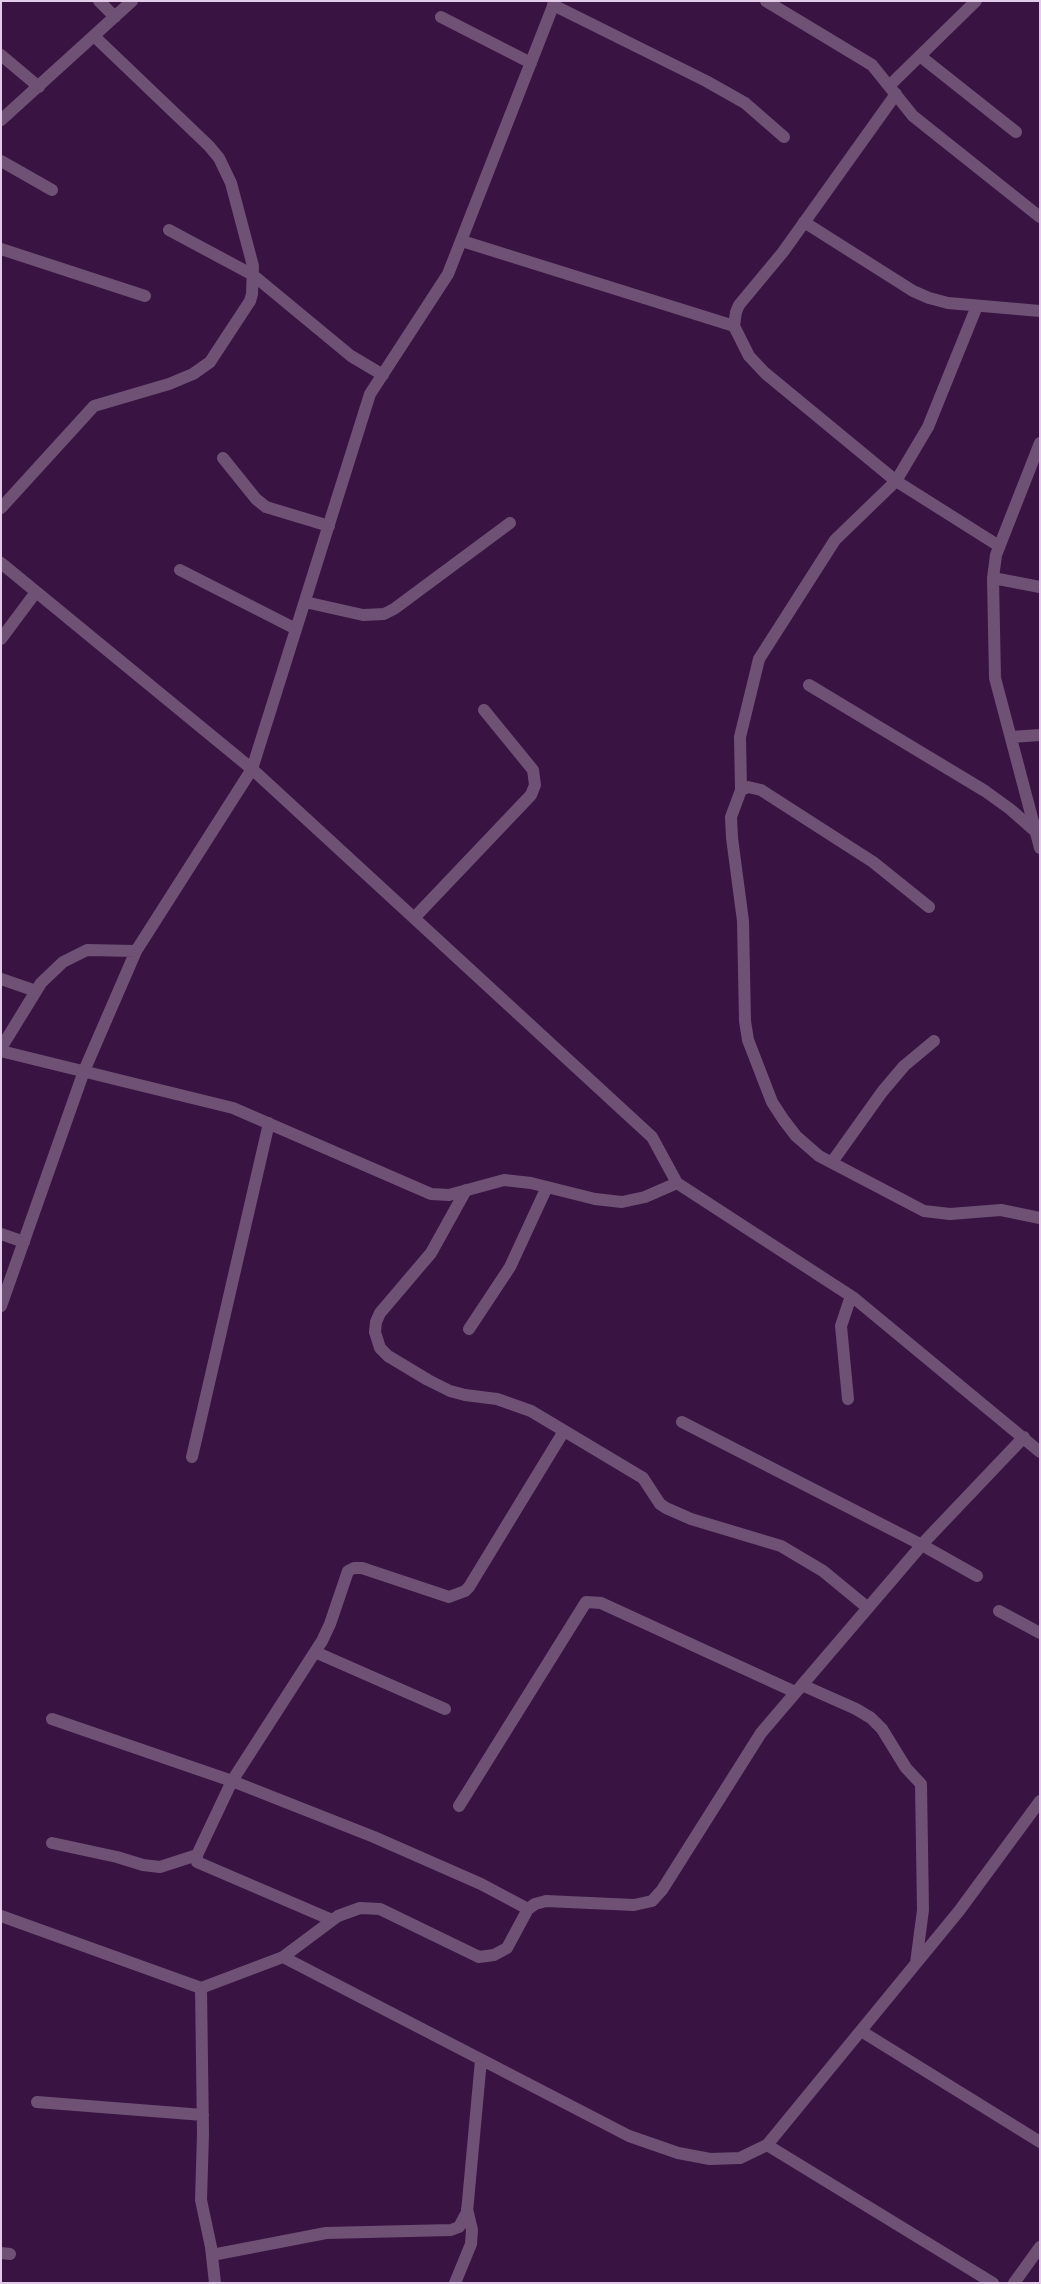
<!DOCTYPE html>
<style>
body{margin:0}
#map{position:relative;width:1041px;height:2284px;overflow:hidden;background:#391342;font-family:Signika,sans-serif}
canvas{display:block}
.frame{position:absolute;inset:0;border:2px solid #e3cce9;pointer-events:none}
</style>
<div id="map">
<canvas width="1041" height="2284"></canvas>
<div class="frame"></div>
</div>
<script>
const g = document.querySelector('canvas').getContext('2d');
g.lineJoin = 'round';
const poly = rows => new Path2D(rows.map(r => 'M' + r).join(''));
function stroke(path, color, width, dash) { g.strokeStyle = color; g.lineWidth = width; g.lineCap = dash ? 'butt' : 'round'; g.setLineDash(dash || []); g.stroke(path); }
const minor = poly([
 [99,1,115,17],
 [766,1,872,65,913,116,1040,217],
 [553,5,706,81,745,103,784,137],
 [441,17,531,63],
 [1,55,39,87],
 [920,56,1016,132],
 [889,86,976,1],
 [896,94,783,252,739,305,736,312,734,326,749,356,765,373,896,481,999,546],
 [1,120,132,1],
 [1,161,52,190],
 [804,222,913,291,929,298,948,303,1040,311],
 [169,230,253,275,351,356,383,375],
 [462,241,734,326],
 [1,249,145,296],
 [1040,443,996,555,993,578,995,678,1040,848],
 [223,458,256,499,266,507,329,526],
 [1,508,94,406,169,384,193,374,210,362,250,301,252,294,253,266,231,183,219,158,209,146,95,37],
 [1,563,252,769,414,918,652,1137,677,1183,854,1298,1040,1452],
 [180,570,296,629],
 [993,578,1040,587],
 [305,602,363,615,384,614,394,609,510,523],
 [1,639,36,592],
 [809,685,985,791,1010,809,1035,831],
 [1011,737,1040,735],
 [741,790,740,737,759,659,835,540,896,481,928,427,977,306],
 [929,907,873,862,761,790,748,787,741,790,731,817,732,838,743,921,745,1021,748,1040,772,1102,783,1119,796,1136,819,1156,924,1211,950,1214,1001,1210,1040,1218],
 [414,918,531,795,535,785,533,770,484,710],
 [1,979,36,991],
 [1,1048,41,983,63,962,87,950,136,951],
 [1,1051,233,1108,431,1194,449,1195,504,1180,531,1183,595,1199,622,1202,645,1197,677,1183],
 [832,1162,882,1092,904,1066,934,1041],
 [466,1190,431,1253,380,1313,376,1322,375,1332,380,1348,388,1356,428,1380,450,1391,465,1395,497,1399,531,1411,643,1478,660,1504,666,1508,691,1519,781,1546,823,1571,868,1608],
 [1,1234,24,1242],
 [1,1306,84,1071,136,951,252,769,370,394,448,274,555,1],
 [469,1329,510,1267,547,1187],
 [848,1399,841,1326,851,1296],
 [682,1422,922,1545,977,1576],
 [192,1457,269,1123],
 [999,1611,1040,1633],
 [315,1652,445,1709],
 [802,1685,856,1709,871,1718,882,1729,906,1768,921,1784,923,1910,916,1963],
 [52,1719,232,1781,374,1837,481,1884,528,1909],
 [459,1806,586,1602,601,1603,795,1692],
 [52,1843,117,1857,143,1865,160,1867,197,1855],
 [1,1916,201,1988,283,1957,629,2136,678,2153,710,2159,740,2158,767,2145,993,2283],
 [332,1920,197,1862,197,1855,232,1781,322,1641,330,1624,348,1571,354,1568,362,1568,449,1597,465,1591,469,1587,564,1431],
 [283,1957,338,1916,360,1908,380,1909,479,1957,494,1955,507,1948,528,1909,535,1904,546,1901,634,1905,652,1901,662,1890,761,1733,926,1540,1024,1437],
 [201,1988,203,2134,201,2200,211,2247,215,2283],
 [861,2031,1040,2142],
 [37,2102,203,2115],
 [767,2145,959,1911,1040,1801],
 [1,2253,10,2254],
 [212,2255,326,2233,451,2230,459,2227,467,2212,481,2060],
 [455,2283,471,2244,472,2230,467,2209],
 [1014,2283,1040,2247]
]);
stroke(minor, '#6e5175', 12);
</script>
